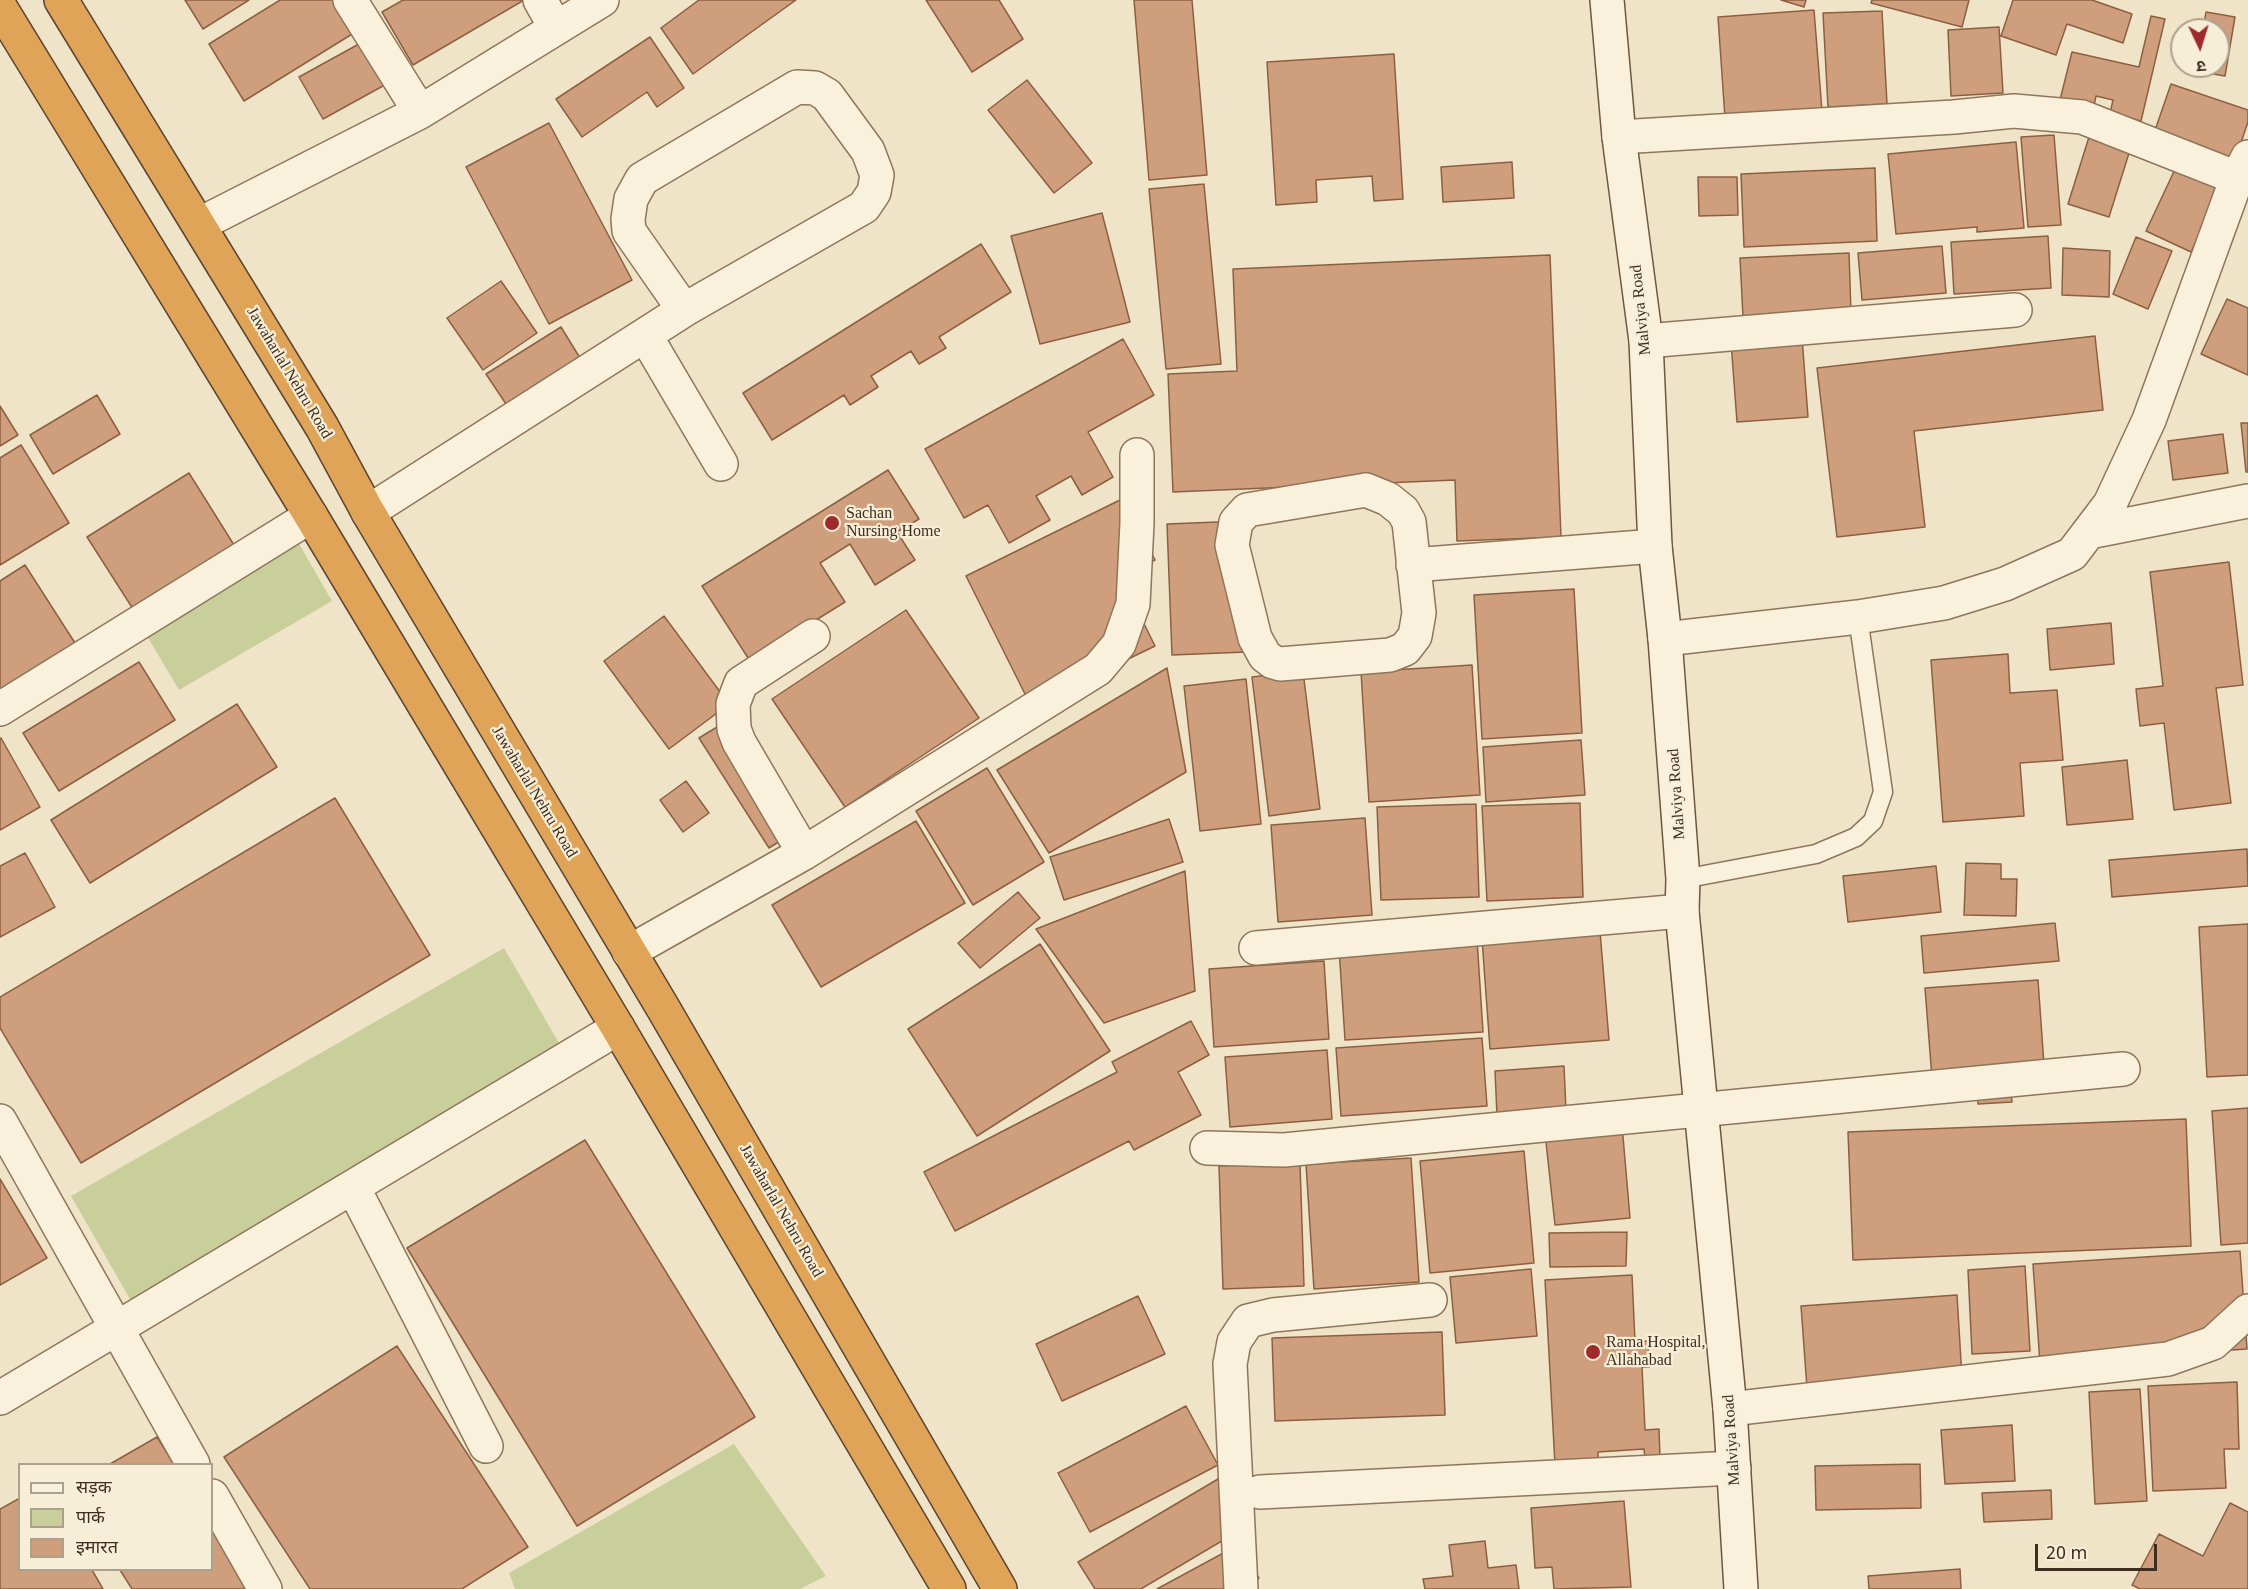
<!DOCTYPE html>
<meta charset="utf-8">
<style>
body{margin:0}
#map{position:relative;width:2248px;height:1589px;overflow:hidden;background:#f0e4c8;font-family:Georgia,"Noto Sans Devanagari",serif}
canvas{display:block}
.legend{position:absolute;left:18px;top:1463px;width:195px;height:108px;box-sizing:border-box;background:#f7eed8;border:2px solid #ada18e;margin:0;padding:8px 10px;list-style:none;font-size:18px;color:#3d2e20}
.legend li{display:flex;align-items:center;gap:12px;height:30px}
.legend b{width:30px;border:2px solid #ada18e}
.north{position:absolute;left:2170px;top:18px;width:60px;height:60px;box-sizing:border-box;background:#f7eed8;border:2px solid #ada18e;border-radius:50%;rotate:176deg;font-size:16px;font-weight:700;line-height:24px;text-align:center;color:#3d2e20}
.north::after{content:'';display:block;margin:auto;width:21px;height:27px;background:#9e2a2b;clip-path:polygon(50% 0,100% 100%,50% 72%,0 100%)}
.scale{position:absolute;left:2035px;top:1544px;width:122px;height:27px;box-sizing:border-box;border:3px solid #3d2e20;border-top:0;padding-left:8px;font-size:18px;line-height:21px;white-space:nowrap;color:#3d2e20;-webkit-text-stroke:4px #f7eed8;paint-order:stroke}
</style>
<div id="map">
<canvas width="2248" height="1589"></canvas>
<ul class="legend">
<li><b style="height:8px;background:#faf1dc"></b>सड़क</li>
<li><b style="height:16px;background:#c9cf9b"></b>पार्क</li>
<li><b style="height:16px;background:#cf9f7d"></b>इमारत</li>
</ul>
<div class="north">उ</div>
<div class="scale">20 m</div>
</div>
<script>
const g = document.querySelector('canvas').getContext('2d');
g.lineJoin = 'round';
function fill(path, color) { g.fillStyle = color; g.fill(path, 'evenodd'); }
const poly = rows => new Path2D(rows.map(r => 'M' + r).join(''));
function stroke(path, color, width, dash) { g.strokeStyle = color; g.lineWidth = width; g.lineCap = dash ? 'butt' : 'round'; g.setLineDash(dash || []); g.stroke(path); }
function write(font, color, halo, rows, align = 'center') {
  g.font = font + ' Georgia,serif'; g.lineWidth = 4.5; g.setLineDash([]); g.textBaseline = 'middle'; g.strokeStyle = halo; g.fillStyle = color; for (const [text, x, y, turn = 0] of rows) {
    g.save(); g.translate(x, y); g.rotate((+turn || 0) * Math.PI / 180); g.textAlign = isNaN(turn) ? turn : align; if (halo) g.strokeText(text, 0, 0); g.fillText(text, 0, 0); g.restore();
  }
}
const green = poly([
 [295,537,332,601,179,690,141,626],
 [504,948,567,1057,134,1306,71,1196],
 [734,1444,826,1576,800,1589,515,1589,509,1573]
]);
const building = poly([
 [185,0,249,0,203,29,185,0],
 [280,0,338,0,357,31,244,101,209,44,280,0],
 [403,0,524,0,413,65,382,12,403,0],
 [699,0,796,0,693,74,661,28,699,0],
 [926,0,999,0,1023,39,972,72,926,0],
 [1134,0,1192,0,1207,175,1149,180,1134,0],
 [1781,0,1806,0,1804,7,1781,0],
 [1872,0,1969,0,1962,27,1871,3,1872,0],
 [2013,0,2092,0,2132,14,2123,43,2067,24,2056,55,2001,36,2013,0],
 [1814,10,1822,111,1725,118,1718,17,1814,10],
 [1882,11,1887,104,1828,107,1823,13,1882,11],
 [2206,12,2235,17,2225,76,2195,71,2196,66,2218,66,2218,30,2203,30,2206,12],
 [2151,16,2165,19,2141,121,2110,113,2113,100,2096,96,2092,115,2058,108,2072,52,2139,67,2151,16],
 [1999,27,2003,93,1951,96,1948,30,1999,27],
 [650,37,684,88,657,107,647,92,582,137,556,99,650,37],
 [368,39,392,81,323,119,299,77,368,39],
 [1394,54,1403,199,1374,201,1372,176,1316,180,1317,202,1276,205,1267,62,1394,54],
 [1027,80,1092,163,1054,193,988,110,1027,80],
 [2171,84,2248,110,2248,122,2233,166,2152,139,2171,84],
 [549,123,632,280,549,324,466,167,549,123],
 [2054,135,2061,225,2028,227,2021,137,2054,135],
 [2089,137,2130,150,2109,217,2068,204,2089,137],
 [2016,142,2024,228,1977,232,1977,227,1896,234,1888,154,2016,142],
 [1512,162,1514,198,1443,202,1441,167,1512,162],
 [2177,165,2222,186,2191,252,2146,231,2177,165],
 [1875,168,1877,241,1744,247,1741,174,1875,168],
 [1698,177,1737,177,1738,215,1699,216,1698,177],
 [1204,184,1221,364,1166,369,1149,189,1204,184],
 [1102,213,1130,322,1040,344,1011,236,1102,213],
 [2048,236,2051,288,1954,294,1951,242,2048,236],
 [2136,237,2172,251,2148,309,2113,294,2136,237],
 [981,244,1011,292,939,337,946,348,919,364,911,351,871,376,878,387,850,405,844,395,772,440,743,393,981,244],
 [1942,246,1946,293,1862,300,1858,253,1942,246],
 [2063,248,2110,251,2109,297,2062,295,2063,248],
 [1849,253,1851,313,1743,317,1740,258,1849,253],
 [1550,255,1561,537,1457,541,1455,480,1173,492,1168,374,1237,371,1233,269,1550,255],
 [501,281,537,333,483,370,447,318,501,281],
 [2227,299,2248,308,2248,375,2201,354,2227,299],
 [561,327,580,358,506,404,486,374,561,327],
 [2095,336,2103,410,1914,431,1925,527,1837,537,1817,368,2095,336],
 [1802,337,1808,417,1737,422,1731,342,1802,337],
 [1123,339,1154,395,1088,432,1113,477,1082,495,1071,476,1036,496,1050,520,1009,543,988,505,964,518,925,449,1123,339],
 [97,395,120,434,53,474,30,435,97,395],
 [0,406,18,435,0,446,0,406],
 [2241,423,2248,423,2248,472,2246,472,2241,423],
 [2223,434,2228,473,2173,480,2168,441,2223,434],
 [21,445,69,523,0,565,0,458,21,445],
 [888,470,919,519,897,532,915,560,875,585,850,544,820,563,845,602,750,661,702,586,888,470],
 [189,473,234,545,133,609,87,537,189,473],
 [1124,498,1155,560,1121,577,1155,646,1031,706,966,576,1124,498],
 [1242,521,1247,652,1172,655,1167,524,1242,521],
 [2229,562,2243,685,2216,688,2231,803,2174,810,2164,723,2140,726,2136,689,2163,686,2150,572,2229,562],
 [25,565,75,643,0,691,0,581,25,565],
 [1574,589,1582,733,1482,739,1474,595,1574,589],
 [906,610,979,718,845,807,772,699,906,610],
 [664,616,729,704,669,749,604,661,664,616],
 [2111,623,2114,664,2050,670,2047,629,2111,623],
 [2008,654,2010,693,2057,690,2063,760,2020,763,2024,816,1943,822,1931,660,2008,654],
 [139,662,175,720,59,791,23,733,139,662],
 [1472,665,1480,795,1369,802,1361,672,1472,665],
 [1167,668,1186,772,1049,853,997,770,1167,668],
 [1303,671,1320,809,1269,816,1252,677,1303,671],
 [1246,679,1261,824,1200,831,1184,686,1246,679],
 [237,704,277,767,90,883,51,820,237,704],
 [735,716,804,826,769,848,699,738,735,716],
 [1,738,40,807,0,830,0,739,1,738],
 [1581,740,1585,795,1486,802,1483,747,1581,740],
 [2127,760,2133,819,2067,825,2062,767,2127,760],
 [987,768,1044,862,973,905,916,811,987,768],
 [686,781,709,813,683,832,660,800,686,781],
 [335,798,430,955,81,1163,0,1028,0,997,335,798],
 [1580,803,1583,897,1487,901,1482,806,1580,803],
 [1476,804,1479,897,1381,900,1377,807,1476,804],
 [1365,818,1372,915,1278,922,1271,825,1365,818],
 [1169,819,1183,862,1064,900,1050,857,1169,819],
 [916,821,965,903,821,987,772,905,916,821],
 [2247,849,2248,886,2112,897,2109,860,2247,849],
 [25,853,55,907,0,937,0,866,25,853],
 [1966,863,2001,864,2001,879,2017,879,2016,916,1964,915,1966,863],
 [1936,866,1941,912,1848,922,1843,876,1936,866],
 [1185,871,1195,991,1104,1023,1036,929,1185,871],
 [1018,892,1040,918,980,968,958,943,1018,892],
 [2055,923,2059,961,1924,973,1921,936,2055,923],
 [2248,924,2248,1075,2207,1077,2199,927,2248,924],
 [1600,931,1609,1040,1490,1049,1482,939,1600,931],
 [1477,939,1483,1032,1345,1040,1339,948,1477,939],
 [1040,944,1110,1051,977,1136,908,1029,1040,944],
 [1324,961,1329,1039,1214,1047,1209,969,1324,961],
 [2038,980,2044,1065,2009,1068,2012,1102,1978,1104,1976,1075,1932,1078,1925,988,2038,980],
 [1191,1021,1209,1055,1178,1072,1201,1115,1134,1150,1129,1141,955,1231,924,1172,1117,1072,1112,1062,1191,1021],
 [1482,1038,1487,1106,1341,1116,1336,1048,1482,1038],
 [1327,1050,1332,1119,1230,1127,1225,1057,1327,1050],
 [1564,1066,1566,1111,1497,1115,1495,1071,1564,1066],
 [2248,1108,2248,1243,2221,1245,2212,1111,2248,1108],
 [2186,1119,2191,1246,1853,1260,1848,1132,2186,1119],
 [1622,1125,1630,1218,1555,1225,1545,1133,1622,1125],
 [585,1140,755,1417,577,1526,407,1248,585,1140],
 [1524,1151,1534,1263,1430,1273,1420,1161,1524,1151],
 [1411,1158,1419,1282,1314,1289,1306,1164,1411,1158],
 [1300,1163,1304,1286,1223,1289,1219,1166,1300,1163],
 [0,1179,47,1258,0,1285,0,1179],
 [1627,1232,1626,1266,1550,1267,1549,1233,1627,1232],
 [2240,1251,2247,1349,2040,1363,2033,1264,2240,1251],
 [2025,1266,2030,1351,1972,1354,1968,1270,2025,1266],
 [1531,1269,1537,1336,1456,1343,1450,1277,1531,1269],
 [1632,1275,1635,1342,1648,1341,1649,1367,1642,1367,1645,1430,1659,1429,1660,1458,1645,1458,1644,1449,1598,1452,1598,1463,1555,1465,1545,1280,1632,1275],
 [1957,1295,1962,1378,1807,1388,1801,1306,1957,1295],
 [1138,1296,1165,1354,1062,1401,1036,1344,1138,1296],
 [1442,1332,1445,1415,1275,1421,1272,1338,1442,1332],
 [397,1346,528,1547,462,1589,310,1589,224,1457,397,1346],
 [2237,1382,2239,1449,2224,1449,2226,1488,2153,1491,2148,1386,2237,1382],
 [2140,1389,2147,1501,2095,1504,2089,1392,2140,1389],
 [1186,1406,1218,1465,1090,1532,1058,1473,1186,1406],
 [2012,1425,2015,1481,1945,1484,1941,1430,2012,1425],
 [157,1437,174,1464,110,1464,157,1437],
 [1920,1464,1921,1508,1816,1510,1815,1466,1920,1464],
 [1218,1479,1247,1526,1141,1589,1095,1589,1078,1562,1218,1479],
 [2051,1490,2052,1519,1984,1522,1982,1493,2051,1490],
 [20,1498,20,1570,92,1570,103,1589,0,1589,0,1509,20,1498],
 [1624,1501,1631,1587,1554,1589,1552,1567,1535,1568,1531,1508,1624,1501],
 [2230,1503,2248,1512,2248,1589,2140,1589,2132,1585,2159,1534,2203,1556,2230,1503],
 [212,1528,248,1589,132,1589,120,1570,212,1570,212,1528],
 [1485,1541,1488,1568,1516,1565,1519,1589,1425,1589,1423,1579,1453,1576,1449,1545,1485,1541],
 [1240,1544,1259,1578,1240,1589,1157,1589,1240,1544],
 [1960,1569,1961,1589,1869,1589,1868,1576,1960,1569]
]);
const lane = poly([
 [1683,879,1816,854,1856,837,1873,821,1883,792,1858,617]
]);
const street = poly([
 [350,0,420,112],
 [540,0,556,28],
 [1619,137,1954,117,2014,111,2082,117,2237,178],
 [200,224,420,112,602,0],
 [645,335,721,464],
 [1646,341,2015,310],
 [1366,490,1388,499,1403,511,1409,522,1419,613,1415,636,1405,649,1390,655,1280,664,1273,662,1265,656,1255,638,1232,545,1236,522,1247,510,1366,490],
 [368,512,684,310,864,207,874,192,877,175,868,151,827,95,815,88,797,87,642,179,631,199,628,219,629,231,684,310],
 [2089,532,2248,501],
 [1413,565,1655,546],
 [1665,639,1858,617,1944,603,2005,584,2072,554,2110,504,2149,420,2237,178,2248,157],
 [0,709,311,516],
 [804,853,739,742,734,729,733,704,741,683,813,636],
 [1256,948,1682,911],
 [629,952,804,853,1098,669,1119,644,1133,604,1137,523,1137,455],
 [0,1121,193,1464],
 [1207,1148,1284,1150,2123,1069],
 [353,1187,486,1446],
 [0,1398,618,1028],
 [1730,1409,2168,1359,2213,1343,2248,1311],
 [1260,1492,1734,1468],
 [212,1496,265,1589],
 [1241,1589,1230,1364,1234,1342,1248,1321,1273,1315,1430,1300]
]);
const secondary = poly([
 [1607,0,1619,137,1646,341,1655,546,1665,639,1683,879,1682,911,1730,1409,1741,1589]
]);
const highway = poly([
 [61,0,322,427,368,512,663,1008,1000,1589],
 [0,7,311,516,618,1028,949,1589]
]);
const markers = [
 [832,523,8,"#9e2a2b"],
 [1593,1352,8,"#9e2a2b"]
];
const streetNames = [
 ["Malviya Road",1641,310,-96],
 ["Jawaharlal Nehru Road",289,373,59],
 ["Jawaharlal Nehru Road",534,792,59],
 ["Malviya Road",1677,794,-94],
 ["Jawaharlal Nehru Road",781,1211,60],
 ["Malviya Road",1732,1440,-94]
];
const poiNames = [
 ["Sachan",846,514],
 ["Nursing Home",846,532],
 ["Rama Hospital,",1606,1343],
 ["Allahabad",1606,1361]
];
fill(green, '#c9cf9b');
fill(building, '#cf9f7d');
stroke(building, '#8d5f41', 1.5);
stroke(lane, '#8d765c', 21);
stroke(street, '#8d765c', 36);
stroke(secondary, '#6f573f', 36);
stroke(highway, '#5b4430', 36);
stroke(lane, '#faf1dc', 18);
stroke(street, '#faf1dc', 33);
stroke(secondary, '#faf1dc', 33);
stroke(highway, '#e0a458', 33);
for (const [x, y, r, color] of markers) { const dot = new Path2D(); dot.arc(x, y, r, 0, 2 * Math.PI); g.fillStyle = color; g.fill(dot); stroke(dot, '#f7eed8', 2); }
write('16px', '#3d2e20', '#f7eed8', streetNames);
write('16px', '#3d2e20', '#f7eed8', poiNames, 'left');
</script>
